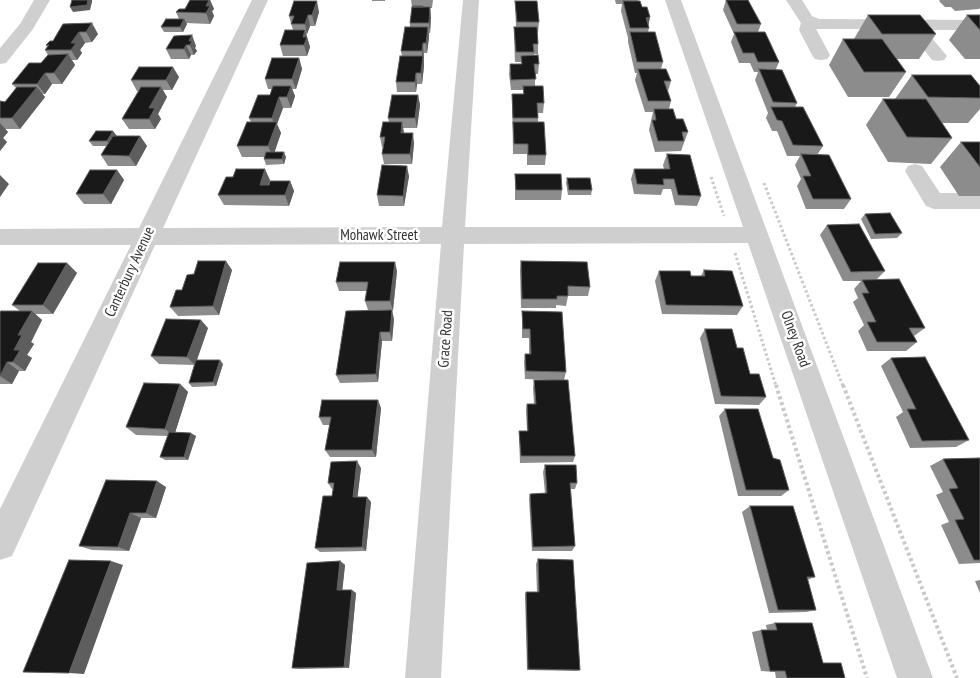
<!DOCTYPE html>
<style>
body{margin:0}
canvas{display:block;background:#fff}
</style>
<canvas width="980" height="678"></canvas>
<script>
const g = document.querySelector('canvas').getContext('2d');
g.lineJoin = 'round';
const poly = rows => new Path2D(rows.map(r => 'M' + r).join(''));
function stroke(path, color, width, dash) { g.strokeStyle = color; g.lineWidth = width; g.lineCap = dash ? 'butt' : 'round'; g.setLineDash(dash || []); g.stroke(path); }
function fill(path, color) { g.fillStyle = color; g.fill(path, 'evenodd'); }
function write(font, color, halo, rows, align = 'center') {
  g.font = font + ' "PT Sans Narrow",sans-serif'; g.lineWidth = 5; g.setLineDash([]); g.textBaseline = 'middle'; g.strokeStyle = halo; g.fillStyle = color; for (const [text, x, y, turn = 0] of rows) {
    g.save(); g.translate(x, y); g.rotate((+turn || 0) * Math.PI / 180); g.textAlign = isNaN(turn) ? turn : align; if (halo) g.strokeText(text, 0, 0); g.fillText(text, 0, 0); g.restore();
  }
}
const pathFar1 = poly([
 [711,177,724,216],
 [764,183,843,386],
 [735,253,776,386]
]);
const path = poly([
 [776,385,867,678],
 [843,385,957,678]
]);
const minor = poly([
 [34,0,50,0,33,29,6,63,0,64,0,48,20,24,34,0],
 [252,0,268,0,163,228,442,227,463,0,479,0,465,227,743,227,665,0,681,0,933,678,897,678,748,243,464,244,441,678,405,678,441,244,155,245,12,556,0,560,0,509,131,245,0,245,0,229,139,228,252,0],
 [786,0,802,0,812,16,819,19,980,20,980,30,925,30,947,56,944,60,938,61,932,60,908,29,816,29,830,55,827,59,821,60,815,59,812,55,799,30,801,23,786,0],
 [915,164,922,166,940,193,980,193,980,209,934,209,926,206,905,171,908,166,915,164]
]);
const wall = poly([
 [190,0,210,0,214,9,212,11,214,16,210,24,186,23,187,24,183,32,164,32,161,27,179,19,176,12,185,9],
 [372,0,385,0,385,1,372,1],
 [411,0,433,0,432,8,430,8,431,17,430,33,429,33,429,37,427,53,424,53,424,66,422,84,417,84,416,92,397,92,396,82,402,56,401,51,410,27,410,23,412,7],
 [615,0,638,0,638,1,642,7,650,17,648,25,649,28,648,32,663,62,661,69,671,81,668,91,671,101,669,109,688,132,681,151,655,152,649,130,653,112,645,112,635,80,637,73,635,73,628,42,628,38,621,11,622,4,616,4],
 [726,0,761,24,758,32,779,62,776,69,797,103,795,107,823,146,817,155,851,199,844,209,806,209,797,186,801,179,795,165,800,156,787,156,777,131,772,131,766,118,768,113,755,80,758,72,754,72,750,63,739,63,731,42,734,34,723,10],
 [940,0,980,0,980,8,979,9,955,11,951,7,945,7,939,1],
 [515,1,539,22,538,32,537,32,538,44,538,54,534,54,534,55,539,64,538,74,535,74,535,86,544,103,543,113,538,113,538,122,546,155,545,165,527,165,527,154,513,154,512,94,523,94,523,90,511,90,509,74,510,64,521,64,521,62,515,62,514,37,514,27,516,27],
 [319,12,315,26,310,26,307,34,306,34,310,47,307,56,283,56,280,45,293,30,289,16],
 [868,15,936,34,919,59,897,59,906,72,889,97,848,97,829,65,843,39,854,39],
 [967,15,980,15,980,59,965,59,949,40],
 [63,24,98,34,92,42,85,43,80,50,82,53,77,60,72,60,75,65,62,84,52,84,45,94,42,94,45,97,20,129,5,129,8,132,3,138,7,142,0,151,0,101,5,102,16,88,12,84,41,63,48,55,45,50,47,47,46,45,53,41],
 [174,36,196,46,195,48,197,51,194,55,191,55,189,59,171,59,166,49],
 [299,58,302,69,296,89,292,89,295,96,291,108,283,108,277,124,281,133,274,152,286,157,284,164,266,165,264,159,265,157,242,157,237,146,251,122,249,118,270,95,272,89,268,89,265,79],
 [912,75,980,86,980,109,968,123,942,123,952,138,931,164,888,162,866,125,883,99,895,99],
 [179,77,172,90,163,90,167,97,158,114,161,119,155,129,129,129,122,119,139,91,137,91,131,80],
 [418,95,420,105,417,128,403,128,404,133,414,143,412,164,384,164,382,154,383,147,382,147,380,137,389,122,388,118],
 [116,136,140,136,147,146,136,166,108,166,101,155,106,146,93,146,89,141],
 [961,142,980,142,980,196,959,196,940,167],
 [667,154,701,196,697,206,675,205,671,189,663,189,661,195,634,194,631,179,634,169,664,169,663,165],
 [117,170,124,180,111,204,84,204,76,194],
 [515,174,562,190,561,200,515,200],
 [409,176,404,206,379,206,377,195],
 [567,178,592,190,591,195,568,195,566,183],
 [270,180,268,185,290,181,294,191,289,206,224,205,218,195],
 [865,214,902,233,897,238,871,239,861,219],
 [827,225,885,271,877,279,925,328,914,336,917,342,906,351,867,351,858,331,864,325,853,302,858,298,854,289,861,281,843,281,820,235],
 [521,261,590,287,588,296,568,296,566,306,556,305,556,308,521,308,520,270],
 [67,263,77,273,53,314,35,314,42,320,31,342,34,344,27,355,32,358,25,371,19,371,12,384,0,384,0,312,20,311,12,305],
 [232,270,219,315,178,316,170,307,194,274],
 [704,270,743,306,737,315,662,314,655,281,659,271,691,276,701,276],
 [397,271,393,310,368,310,365,301,367,291,339,291,336,282],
 [522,311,566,372,564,380,575,456,573,462,520,463,519,438,519,431,527,431,526,411,527,404,534,404,533,388,534,380,551,380,525,379,524,362,525,354,529,354,529,338,522,338],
 [394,319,392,341,382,341,378,382,340,383,336,375],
 [208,328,197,360,223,364,216,386,192,387,189,383,194,365,159,364,151,356],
 [705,329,737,348,750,374,766,397,759,405,715,404,700,338],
 [891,358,969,440,956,447,910,448,896,417,903,412,881,366],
 [180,384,188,392,175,433,196,436,188,460,165,460,160,457,168,436,136,435,126,427],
 [381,408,376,457,330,457,325,450,330,425,323,425,319,417],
 [725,409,789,490,781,496,738,496,719,416],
 [980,458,980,563,959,564,941,525,949,522,936,495,943,492,930,466,943,459],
 [545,465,577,483,575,489,570,489,575,546,572,551,532,551,529,499,530,494,545,493,543,472],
 [361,468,357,497,371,502,366,551,320,552,315,548,332,496,333,489,332,489,328,483],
 [166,487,156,518,141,518,129,551,92,550,79,546],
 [750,506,815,577,807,580,816,610,806,612,769,613,742,512],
 [538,559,580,670,577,671,527,670,525,595,526,592,537,592,536,564],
 [340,561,345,565,342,590,356,593,349,668,299,669,292,668],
 [980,580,980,593,975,581],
 [775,623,823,663,845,678,776,678,775,672,761,671,752,632,761,630,767,630,766,625]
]);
const shadedWall = poly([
 [88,0,92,0,92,2,90,10,73,12,70,7],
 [209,0,210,0,214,9,212,11,214,16,210,24,206,13,206,6],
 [317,1,319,12,315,26,312,15],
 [430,7,431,17,430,33,429,23],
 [308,15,310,26,307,34,305,24],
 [650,17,648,27,646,18],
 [184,19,187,24,183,32,180,27],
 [92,23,98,34,92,42,86,32],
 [428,27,429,37,427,53,426,43],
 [305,30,310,47,307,56,304,45,303,37],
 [79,32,85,43,80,50,82,53,77,60,71,50,71,43],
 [192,35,196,46,195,48,197,51,194,55,190,45,189,41],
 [423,43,424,66,422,84,421,73,422,60,422,51],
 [186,45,191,55,189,59,184,49],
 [68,54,75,65,62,84,54,73],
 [299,58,302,69,296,89,292,79],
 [173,67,179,77,172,90,166,80],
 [45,73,52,84,45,94,37,84],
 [416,73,417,84,416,92,415,82],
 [291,86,295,96,291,108,287,97],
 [37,87,45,97,20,129,12,118],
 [161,87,167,97,158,114,161,119,155,129,149,119,149,108],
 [418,95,420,105,417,128,415,118],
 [279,97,283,108,277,124,281,133,273,157,268,146,275,127,272,118],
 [402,122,404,133,401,133],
 [0,123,8,132,3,138,7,142,0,151],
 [113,131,117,136,110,146,107,141],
 [413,133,414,143,412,164,410,154],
 [140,136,147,146,136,166,129,156],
 [284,152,286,157,284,164,282,159],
 [407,166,409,176,404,206,403,196],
 [265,169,270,180,265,195,260,185],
 [117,170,124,180,111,204,103,194],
 [0,175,9,184,0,197],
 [290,181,294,191,289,206,285,195],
 [226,261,232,270,219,315,213,306],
 [395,262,397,271,393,310,390,301],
 [67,263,77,273,53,314,43,305],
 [392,310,394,319,392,341,390,332],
 [32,311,42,320,31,342,34,344,27,355,32,358,25,371,13,362,14,350,18,335],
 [201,320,208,328,195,365,187,357],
 [380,332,382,341,378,382,376,374],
 [220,360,223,364,216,386,213,382],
 [7,362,19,371,12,384,0,376],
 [180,384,188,392,174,436,165,429],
 [378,400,381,408,376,457,372,450],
 [191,433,196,436,188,460,184,457],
 [357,461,361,468,357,502,353,497],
 [157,481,166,487,156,518,146,513],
 [367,497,371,502,366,551,362,547],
 [130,513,141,518,129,551,118,547],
 [111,561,123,565,84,674,69,673],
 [340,561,345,565,342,594,337,590],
 [352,590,356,593,349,668,344,667]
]);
const building = poly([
 [72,0,88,0,87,5,70,7,72,0],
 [190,0,209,0,206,6,210,6,206,13,176,12,179,9,185,9,190,0],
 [726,0,748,0,761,24,737,24,726,0],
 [294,1,317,1,312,15,308,15,305,24,291,24,294,16,289,16,294,1],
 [515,1,537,1,539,22,517,22,515,1],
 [623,1,640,1,642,7,647,7,650,17,646,18,649,28,630,28,623,1],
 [413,6,423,6,423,7,413,7,413,6],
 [412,7,430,7,429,23,410,23,412,7],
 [868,15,920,15,936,34,882,34,868,15],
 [967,15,980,15,980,30,967,15],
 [166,19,184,19,180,27,161,27,166,19],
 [92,23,86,32,79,32,71,43,76,43,71,50,45,50,49,45,46,45,50,41,53,41,63,24,92,23],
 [405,27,428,27,426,43,423,43,422,51,401,51,405,27],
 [514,27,537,27,538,44,533,44,534,52,516,52,514,27],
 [285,30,305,30,303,37,307,37,304,45,280,45,285,30],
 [630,32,655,32,663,62,637,62,630,32],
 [734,32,765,32,779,62,758,62,754,53,743,53,734,32],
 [192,35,189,41,192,41,190,45,186,45,184,49,166,49,174,36,192,35],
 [843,39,882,39,906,72,864,72,843,39],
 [68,54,54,73,45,73,37,84,12,84,29,63,41,63,48,55,68,54],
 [538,55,539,64,534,64,536,79,511,80,510,64,522,64,521,56,538,55],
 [400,56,423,56,421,73,416,73,415,82,396,82,400,56],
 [272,58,299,58,292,79,265,79,272,58],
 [139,67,173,67,166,80,131,80,139,67],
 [638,69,666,69,671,81,664,81,671,101,648,101,638,69],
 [759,69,782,70,797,103,773,102,759,69],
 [912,75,971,75,980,86,980,98,928,97,912,75],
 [273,86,291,86,287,97,279,97,272,118,249,118,258,95,270,95,273,86],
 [523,86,543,86,544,103,537,103,538,118,513,118,512,94,524,94,523,86],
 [17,87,37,87,12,118,0,118,0,101,5,102,17,87],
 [141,87,161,87,149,108,155,108,149,119,122,119,141,87],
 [392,95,418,95,415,118,388,118,392,95],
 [883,99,926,99,952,138,907,137,883,99],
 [771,107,803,107,823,146,793,145,782,121,777,120,771,107],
 [654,109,673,109,676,119,683,119,688,132,682,132,684,141,658,141,652,120,656,120,654,109],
 [247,122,277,122,268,146,237,146,247,122],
 [383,122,402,122,401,133,413,133,410,154,382,154,385,137,380,137,383,122],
 [513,122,544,122,546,155,528,155,528,144,514,144,513,122],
 [96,131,113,131,107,141,89,141,96,131],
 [113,136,140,136,129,156,101,155,113,136],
 [961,142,980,142,980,167,961,142],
 [266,152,284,152,282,159,264,159,266,152],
 [667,154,690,155,701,196,678,195,674,179,663,179,664,185,637,184,634,169,670,169,667,154],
 [801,154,829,155,851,199,813,199,803,176,811,176,801,154],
 [382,165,407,166,403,196,377,195,382,165],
 [236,169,265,169,260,185,269,185,270,181,290,181,285,195,218,195,226,177,233,177,236,169],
 [90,170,117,170,103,194,76,194,90,170],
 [515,174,561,174,562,190,516,190,515,174],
 [567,178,590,178,592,190,569,190,567,178],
 [890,213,902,233,875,234,865,214,890,213],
 [859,224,885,271,851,272,827,225,859,224],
 [198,261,226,261,213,306,170,307,176,290,182,290,187,275,194,274,198,261],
 [521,261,587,262,590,287,568,286,568,296,557,296,557,299,522,299,521,261],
 [340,262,395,262,390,301,365,301,368,282,336,282,340,262],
 [38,263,67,263,43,305,12,305,38,263],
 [704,270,732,271,743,306,666,305,659,271,690,271,691,276,705,276,704,270],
 [899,279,925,328,909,328,917,342,877,342,867,322,876,322,862,293,869,293,862,280,899,279],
 [392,310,390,332,380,332,376,374,336,375,346,311,392,310],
 [1,311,32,311,18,335,22,335,14,350,20,350,13,362,7,362,0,376,0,312,1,311],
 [522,311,562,312,566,372,526,371,525,354,531,354,530,329,523,329,522,311],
 [166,319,201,320,187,357,151,356,166,319],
 [705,329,732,329,737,348,743,348,750,374,759,374,766,397,721,396,705,329],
 [925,357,969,440,922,441,907,409,916,409,891,358,925,357],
 [196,360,220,360,213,382,189,383,196,360],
 [534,380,568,380,575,456,521,456,519,431,528,431,527,404,536,404,534,380],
 [144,383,180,384,165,429,126,427,144,383],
 [322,400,378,400,372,450,325,450,331,417,319,417,322,400],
 [725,409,758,409,773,458,780,460,789,490,746,490,725,409],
 [169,432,191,433,184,457,160,457,169,432],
 [980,458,980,560,974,560,955,520,964,519,949,489,958,488,943,459,980,458],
 [357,461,353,497,367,497,362,547,315,548,323,496,332,496,334,483,328,483,331,462,357,461],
 [545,465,576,465,577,483,570,483,575,546,533,547,530,494,547,493,545,465],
 [106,480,157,481,146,513,130,513,118,547,79,546,106,480],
 [750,506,793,506,815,577,807,577,816,610,778,610,750,506],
 [538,559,573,560,580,670,528,669,526,592,539,592,538,559],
 [69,560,111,561,69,673,23,672,69,560],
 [340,561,337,590,352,590,344,667,292,668,307,563,340,561],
 [775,623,812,623,823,663,841,663,845,678,787,678,785,671,770,671,761,630,777,630,775,623]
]);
const streetNames = [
 ["Mohawk Street",379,236],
 ["Canterbury Avenue",130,272,-65],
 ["Grace Road",446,339,-86],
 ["Olney Road",795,339,70]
];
stroke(pathFar1, '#c9c9c9', 3, [2.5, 2.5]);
stroke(path, '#c9c9c9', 4, [3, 3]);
fill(minor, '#cfcfcf');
fill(wall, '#8c8c8c');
fill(shadedWall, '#5e5e5e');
fill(building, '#191919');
stroke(building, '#5e5e5e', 1);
write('15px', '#323232', '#fff', streetNames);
</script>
